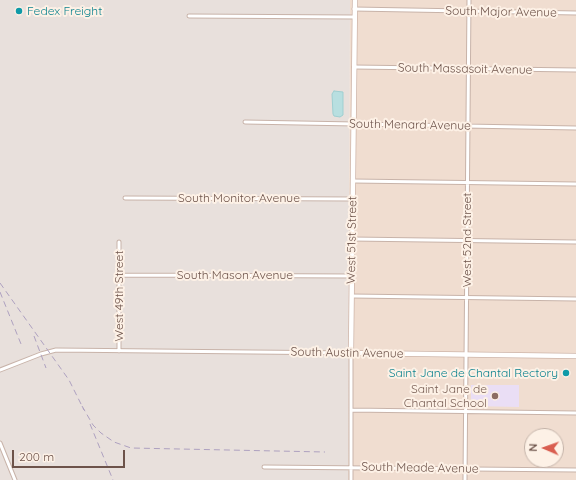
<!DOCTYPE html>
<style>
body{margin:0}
#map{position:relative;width:576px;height:480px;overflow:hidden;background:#f9ede0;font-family:Quicksand,sans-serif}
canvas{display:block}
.north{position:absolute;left:524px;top:428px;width:40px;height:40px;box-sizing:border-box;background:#fdf1e6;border:1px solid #c3b2a8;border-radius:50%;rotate:272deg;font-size:11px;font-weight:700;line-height:16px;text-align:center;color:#6d534a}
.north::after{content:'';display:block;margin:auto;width:14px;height:18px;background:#d95e50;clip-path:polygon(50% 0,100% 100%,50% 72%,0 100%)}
.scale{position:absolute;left:12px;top:450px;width:113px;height:18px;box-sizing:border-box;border:2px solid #6d534a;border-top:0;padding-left:5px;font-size:12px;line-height:14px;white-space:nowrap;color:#6d534a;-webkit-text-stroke:3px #fdf1e6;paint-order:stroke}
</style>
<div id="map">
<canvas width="576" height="480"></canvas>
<div class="north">N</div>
<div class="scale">200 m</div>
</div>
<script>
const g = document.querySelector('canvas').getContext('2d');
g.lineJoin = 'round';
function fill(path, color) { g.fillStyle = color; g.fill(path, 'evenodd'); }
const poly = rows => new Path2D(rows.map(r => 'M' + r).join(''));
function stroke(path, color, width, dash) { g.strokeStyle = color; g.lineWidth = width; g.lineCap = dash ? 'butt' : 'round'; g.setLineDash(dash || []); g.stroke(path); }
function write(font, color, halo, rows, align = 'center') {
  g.font = font + ' Quicksand,sans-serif'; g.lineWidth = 4; g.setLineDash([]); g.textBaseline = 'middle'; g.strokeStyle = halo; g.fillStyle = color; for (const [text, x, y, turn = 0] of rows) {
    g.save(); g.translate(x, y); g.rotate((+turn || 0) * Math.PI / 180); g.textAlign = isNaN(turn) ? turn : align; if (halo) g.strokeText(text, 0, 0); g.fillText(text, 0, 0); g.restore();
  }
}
const residential = poly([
 [350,0,576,0,576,480,348,480],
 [532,436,556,436,556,460,532,460]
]);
const industrial = poly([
 [0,0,350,0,348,480,0,480]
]);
const education = poly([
 [471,385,519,385,519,407,471,406]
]);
const water = poly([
 [334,91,343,92,343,115,340,117,334,116,333,114,332,94,334,91]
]);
const street = poly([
 [354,9,576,13],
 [189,16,354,17],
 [354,67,576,70],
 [245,122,576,128],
 [353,181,576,184],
 [125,198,353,199],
 [352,239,576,242],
 [119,275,352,276],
 [352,296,576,299],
 [119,351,119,242],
 [0,370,41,354,56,350,351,353,351,480],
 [351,410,576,413],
 [0,443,15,480],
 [264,467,576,470],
 [465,480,469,0]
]);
const secondary = poly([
 [355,0,351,353,576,356]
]);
const rail = poly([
 [0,283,69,380,84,410],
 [0,292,21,344],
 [34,336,46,368],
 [82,406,93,425,101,433,114,442,131,448,325,452],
 [90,424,113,480]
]);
const markers = [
 [19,11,4,"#0f9aa8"],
 [566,373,4,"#0f9aa8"],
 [495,396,4,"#8d6e63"]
];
const cultureNames = [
 ["Fedex Freight",27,11],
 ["Saint Jane de Chantal Rectory",558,373,"right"]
];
const streetNames = [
 ["South Major Avenue",501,12,1],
 ["South Massasoit Avenue",465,69,1],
 ["South Menard Avenue",410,125,1],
 ["South Monitor Avenue",239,198],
 ["West 51st Street",352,240,-89],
 ["West 52nd Street",467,240,-90],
 ["South Mason Avenue",235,275],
 ["West 49th Street",119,296,-90],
 ["South Austin Avenue",347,353,1],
 ["South Meade Avenue",420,468,1]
];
const educationNames = [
 ["Saint Jane de",487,389],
 ["Chantal School",487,403]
];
fill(residential, '#f0ddd0');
fill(industrial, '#e8e0dc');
fill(education, '#eadef5');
fill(water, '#b8dfe0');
stroke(water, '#9fcfd1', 1);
stroke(street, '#c8b3a9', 5);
stroke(secondary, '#ceb5a9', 6);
stroke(street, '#fff', 3);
stroke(secondary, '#fff', 4.5);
stroke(rail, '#aea1c0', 1, [6, 4]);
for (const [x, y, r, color] of markers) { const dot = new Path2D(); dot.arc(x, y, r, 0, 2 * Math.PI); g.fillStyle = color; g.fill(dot); stroke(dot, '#fdf1e6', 1.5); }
write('12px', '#0d838f', '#fdf1e6', cultureNames, 'left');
write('12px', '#6d534a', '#fdf1e6', streetNames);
write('12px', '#785e54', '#fdf1e6', educationNames, 'right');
</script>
